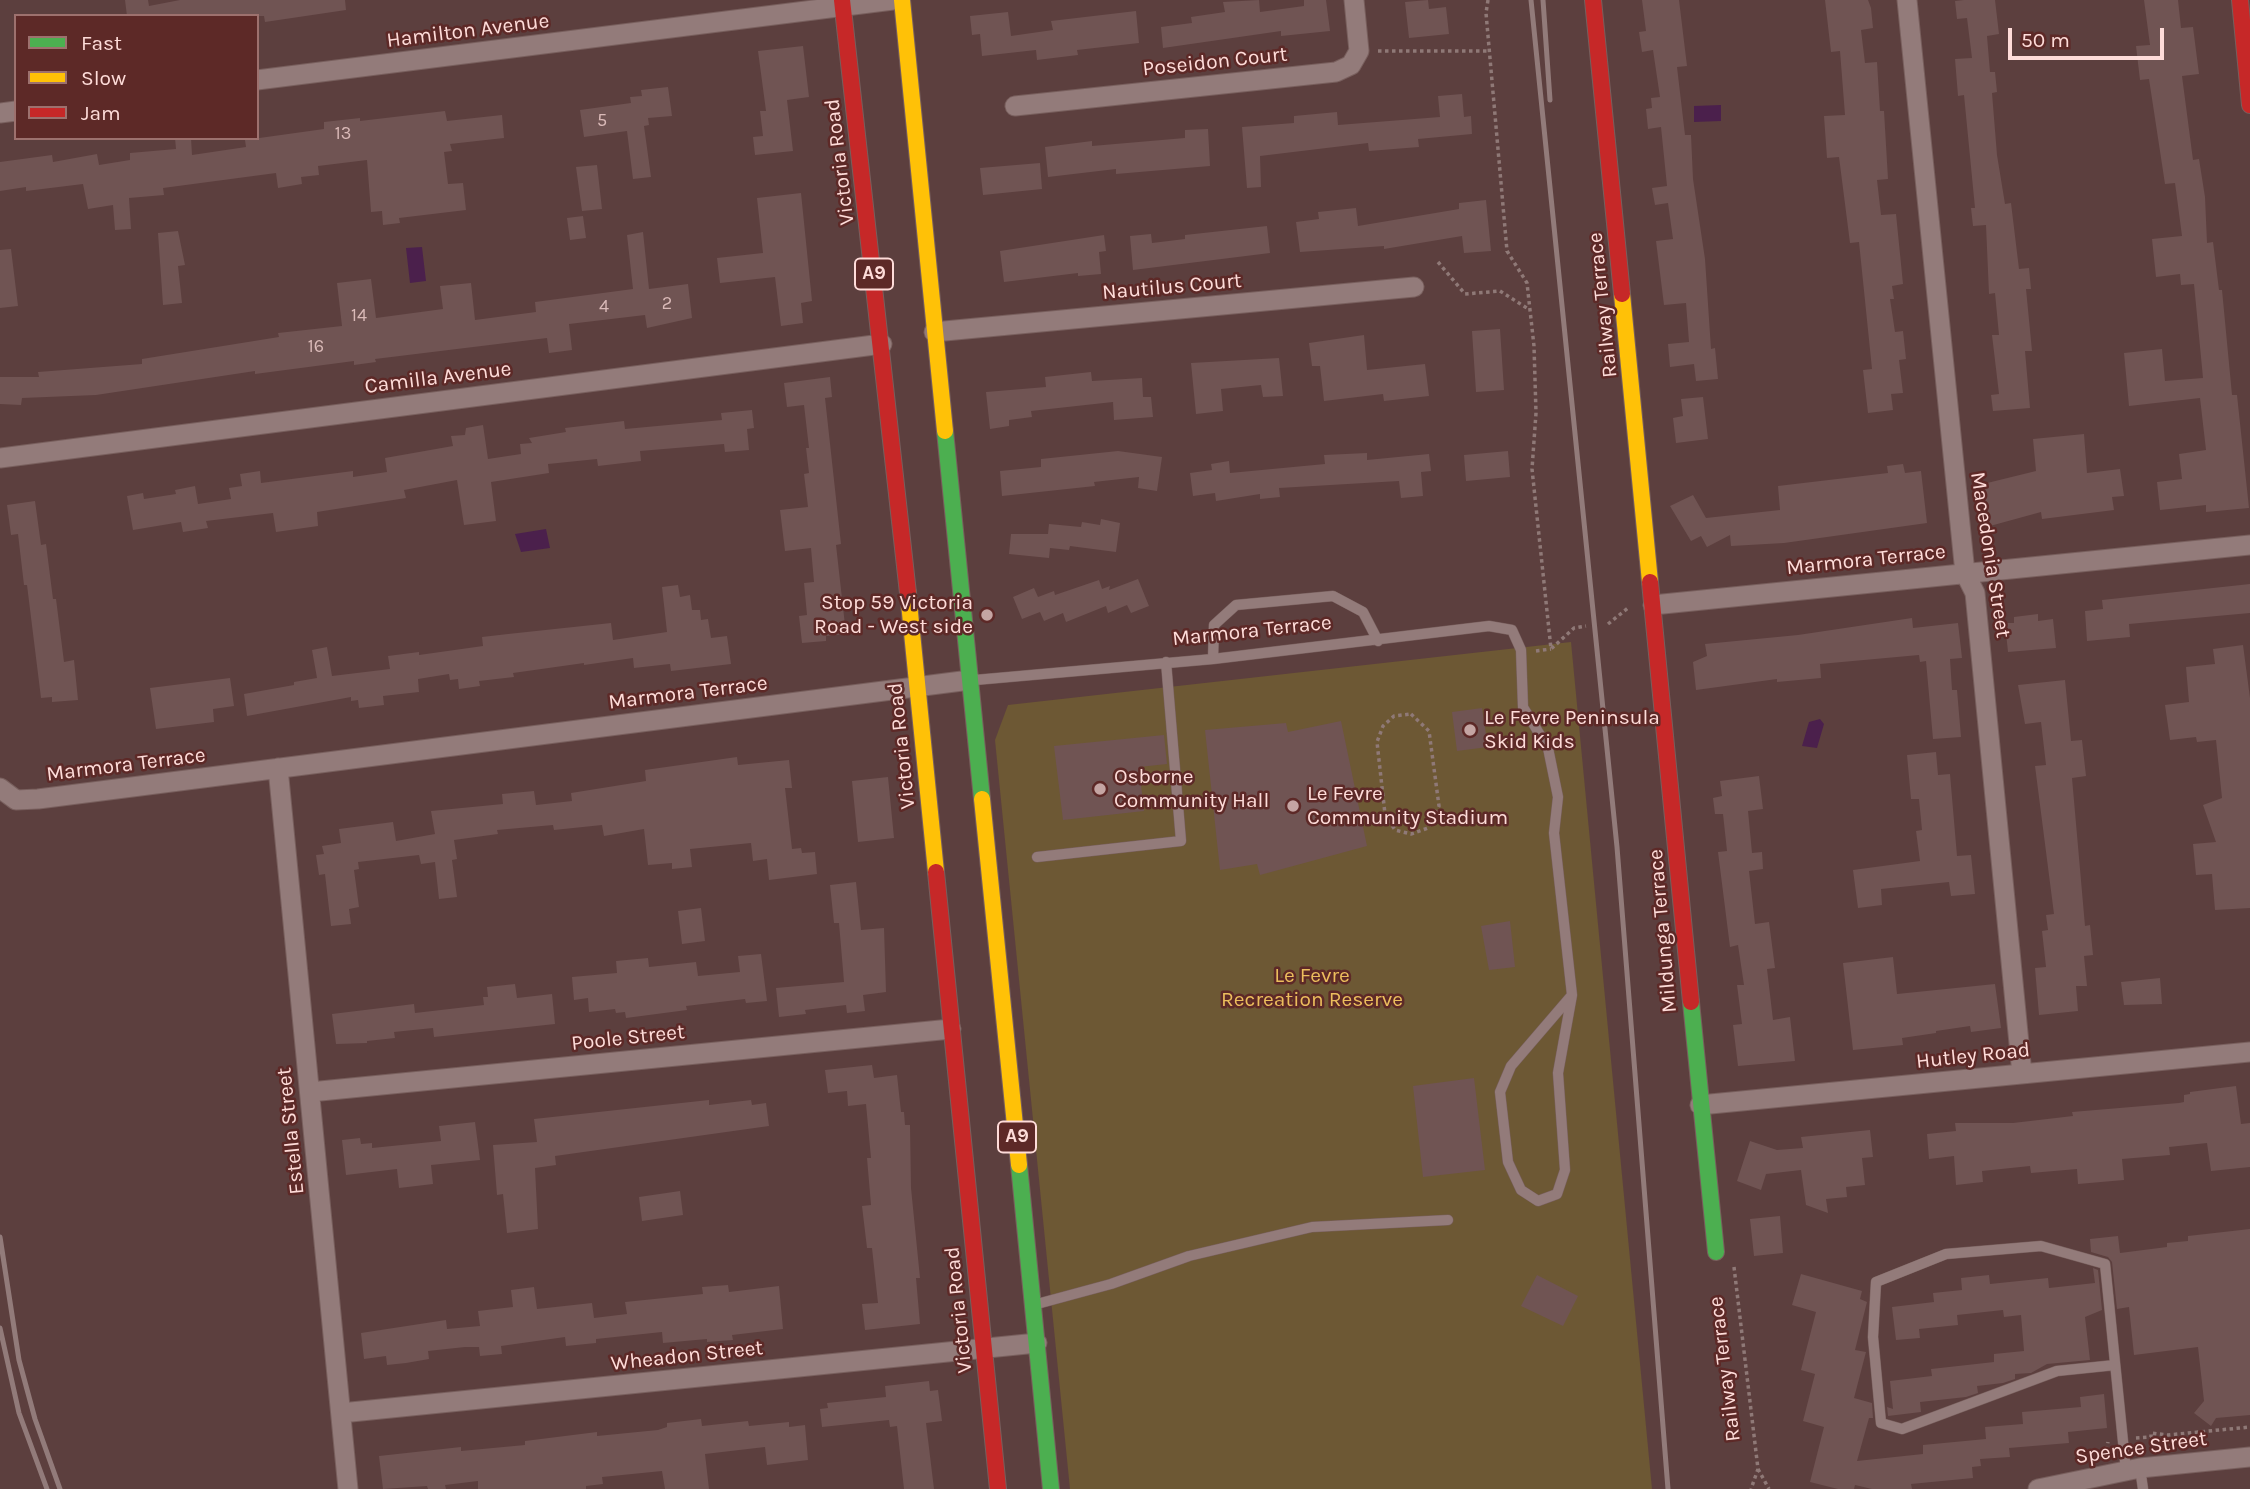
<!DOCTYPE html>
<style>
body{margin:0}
#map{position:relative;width:2250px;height:1489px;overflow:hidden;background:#5c3f3e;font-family:Karla,sans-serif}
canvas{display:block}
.legend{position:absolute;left:14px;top:14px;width:245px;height:126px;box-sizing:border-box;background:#5d2927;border:2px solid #9d716e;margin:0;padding:9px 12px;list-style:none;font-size:21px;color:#fedcd9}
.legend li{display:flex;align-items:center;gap:14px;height:35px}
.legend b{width:35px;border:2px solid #9d716e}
.scale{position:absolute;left:2008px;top:28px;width:156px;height:32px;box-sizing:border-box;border:4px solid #fedcd9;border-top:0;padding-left:9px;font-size:21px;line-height:24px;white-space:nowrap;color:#fedcd9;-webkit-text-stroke:5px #5d2927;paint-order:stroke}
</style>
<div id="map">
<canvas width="2250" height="1489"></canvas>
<ul class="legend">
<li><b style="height:9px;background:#4caf50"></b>Fast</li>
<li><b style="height:9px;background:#ffc107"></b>Slow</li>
<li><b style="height:9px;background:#c62828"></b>Jam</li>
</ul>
<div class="scale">50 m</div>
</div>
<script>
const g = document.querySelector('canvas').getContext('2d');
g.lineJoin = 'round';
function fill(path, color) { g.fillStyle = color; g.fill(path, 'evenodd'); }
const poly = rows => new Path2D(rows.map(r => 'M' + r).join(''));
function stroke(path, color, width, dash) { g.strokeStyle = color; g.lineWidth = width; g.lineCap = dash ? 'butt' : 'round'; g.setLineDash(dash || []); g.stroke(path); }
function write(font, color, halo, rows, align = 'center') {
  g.font = font + ' Karla,sans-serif'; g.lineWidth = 5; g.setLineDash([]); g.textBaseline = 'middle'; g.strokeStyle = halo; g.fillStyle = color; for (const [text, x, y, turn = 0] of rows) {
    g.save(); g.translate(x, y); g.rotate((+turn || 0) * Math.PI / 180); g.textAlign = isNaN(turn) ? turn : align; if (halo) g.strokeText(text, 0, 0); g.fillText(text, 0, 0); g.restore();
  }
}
const green = poly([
 [1571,642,1652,1489,1070,1489,995,740,1008,705]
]);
const water = poly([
 [1721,105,1721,121,1694,122,1694,106],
 [422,247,426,281,410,283,406,248],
 [546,529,550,548,521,552,515,534],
 [1820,719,1824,724,1817,748,1802,746,1809,722]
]);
const building = poly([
 [125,0,148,0,149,6,180,0,345,0,346,10,265,22,264,16,127,16],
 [1259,0,1260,12,1304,6,1304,0,1326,0,1330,31,1281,36,1281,31,1163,48,1161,27,1192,23,1191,17,1225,12,1223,2],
 [1428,0,1429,9,1446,7,1449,34,1409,38,1405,2],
 [1642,0,1679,0,1687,66,1677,67,1685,135,1691,135,1693,179,1705,259,1711,349,1715,348,1718,379,1696,381,1694,364,1670,367,1668,344,1689,342,1686,303,1664,305,1656,241,1673,239,1668,203,1655,205,1652,188,1667,186,1661,127,1648,129,1646,109,1652,108,1651,98,1660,97,1653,50,1642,52,1639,32,1646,31],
 [1825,0,1868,0,1871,8,1873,28,1861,30,1865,63,1877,62,1880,111,1884,111,1888,179,1877,180,1881,215,1896,214,1903,284,1892,286,1894,299,1890,299,1895,332,1903,331,1906,359,1899,360,1903,393,1891,394,1893,410,1868,413,1863,370,1872,369,1859,242,1850,243,1839,157,1827,158,1824,116,1845,115,1840,51,1831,52],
 [1964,0,1995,0,1999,34,1987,36,1990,72,1995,72,1997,92,1992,93,1997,155,2005,204,2011,203,2019,269,2029,268,2031,289,2026,289,2032,351,2025,351,2030,408,1993,411,1991,395,1999,394,1992,335,1999,335,1995,293,1989,294,1986,225,1973,226,1971,208,1975,208,1964,95,1958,96,1955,59,1972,58,1967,18,1957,19,1955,1],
 [2144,0,2178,0,2181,28,2193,27,2199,74,2182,76,2193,160,2199,159,2205,197,2207,243,2213,242,2219,290,2222,290,2232,395,2237,395,2249,508,2206,512,2206,505,2160,510,2157,482,2182,479,2179,454,2206,450,2200,398,2129,406,2124,353,2162,349,2165,381,2203,378,2194,284,2181,285,2180,274,2156,277,2152,239,2182,236,2175,183,2165,184,2149,79,2140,80,2136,46,2150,45],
 [1136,11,1139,43,1077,50,1078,55,1037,60,1036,50,982,56,980,34,972,35,970,16,1008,12,1011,36,1053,30,1051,21],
 [803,46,809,97,787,100,793,151,755,155,753,137,763,136,760,111,766,111,758,51],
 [668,87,672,116,648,118,649,125,644,126,651,177,633,179,627,131,584,137,580,110,631,103,630,97,642,96,641,90],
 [1462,94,1464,117,1471,116,1472,134,1418,139,1419,147,1369,151,1368,143,1260,156,1261,187,1247,188,1242,127,1294,123,1294,116,1337,112,1338,125,1440,117,1438,96],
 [445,111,447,121,502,115,504,138,450,144,452,151,444,152,448,184,463,183,466,210,399,218,400,223,383,225,382,211,371,212,367,160,318,166,319,175,301,177,302,184,278,188,276,173,163,188,164,195,129,198,131,229,115,230,113,205,88,209,83,184,26,191,26,187,0,191,0,162,52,155,53,162,97,154,99,165,130,160,130,153,176,149,175,138,191,138,192,155,246,147,245,140,324,129,324,122,360,118,360,121],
 [1208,129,1210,166,1116,174,1116,169,1048,177,1045,147,1092,141,1092,146,1185,138,1185,130],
 [1040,163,1042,189,983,195,980,168],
 [597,165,602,209,582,211,576,167],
 [801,193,812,301,801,303,803,323,781,326,775,277,720,283,717,258,763,253,757,198],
 [1486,200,1491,251,1464,253,1462,236,1384,249,1384,246,1300,252,1296,222,1319,219,1318,212,1356,208,1358,226,1459,209,1459,203],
 [583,216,586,238,570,240,567,218],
 [1267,226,1270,253,1133,270,1130,236,1151,234,1152,243,1185,239,1185,235],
 [178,231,185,265,178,266,182,303,163,305,158,233],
 [643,232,649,289,688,284,692,318,647,328,645,315,569,324,572,350,549,353,547,338,375,359,376,362,354,365,354,361,255,374,255,371,96,395,22,398,21,405,0,404,0,377,39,377,38,372,142,364,142,359,279,337,278,333,342,326,337,283,371,279,376,318,443,309,440,286,471,283,475,320,536,312,535,302,633,289,627,235],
 [1104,235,1106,251,1099,252,1101,274,1078,276,1078,273,1004,282,1000,251],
 [11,249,18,306,0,308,0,250],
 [1500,329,1504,390,1476,392,1472,331],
 [1364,335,1367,370,1425,364,1429,396,1384,401,1383,394,1324,401,1320,366,1312,366,1309,343],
 [1279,358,1283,396,1263,397,1261,385,1221,389,1223,411,1196,414,1191,363],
 [1091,372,1092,381,1142,378,1143,397,1151,397,1153,417,1114,420,1113,402,1031,411,1032,417,1009,420,1009,426,990,429,986,392,1046,387,1045,377],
 [830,377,832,397,825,398,841,544,836,545,846,634,826,636,826,641,802,643,799,616,807,615,804,583,814,582,811,548,785,551,780,510,808,507,804,474,809,473,806,448,809,448,804,405,787,407,784,383],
 [1703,397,1708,439,1676,443,1673,418,1683,416,1681,399],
 [752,410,754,428,747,429,749,450,725,452,724,444,640,451,641,461,598,466,597,459,548,464,549,473,491,482,496,521,464,525,457,480,404,490,406,498,317,512,318,526,276,532,273,513,206,521,208,528,183,532,181,522,133,530,127,496,143,493,144,499,176,494,175,490,195,486,198,504,231,499,229,488,242,486,240,474,260,471,261,483,353,471,353,477,387,472,385,458,453,446,451,436,465,435,466,428,483,425,488,459,521,454,520,444,532,443,529,438,566,432,565,428,624,421,625,429,722,420,721,413],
 [2084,434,2087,473,2120,469,2124,496,2112,497,2114,510,2042,519,2041,512,1990,526,1979,485,2036,471,2033,439],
 [1118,451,1162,457,1157,491,1138,488,1139,477,1094,482,1095,486,1002,496,1000,471,1041,467,1041,459],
 [1508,451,1510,477,1466,481,1464,455],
 [1367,453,1367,460,1429,454,1431,471,1421,472,1423,496,1401,498,1399,481,1279,488,1280,497,1260,499,1260,494,1216,501,1215,493,1193,496,1190,473,1212,470,1211,464,1229,461,1230,473,1325,464,1324,455],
 [1903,464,1905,473,1921,471,1927,523,1784,543,1731,546,1730,535,1707,547,1701,536,1691,541,1670,506,1693,495,1706,518,1780,510,1778,486,1888,473,1887,466],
 [35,501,41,545,46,544,53,599,56,599,64,662,74,660,78,700,52,702,52,697,41,698,27,585,24,585,18,534,11,535,7,505],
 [1101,519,1120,523,1116,552,1070,546,1069,550,1050,548,1049,558,1009,554,1011,534,1048,534,1049,524,1081,527,1082,522,1100,525],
 [1138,579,1149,606,1131,613,1127,605,1108,613,1106,606,1066,622,1063,613,1044,621,1040,612,1022,619,1013,597,1034,588,1038,597,1054,591,1055,595,1099,580,1102,589,1110,586,1109,590],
 [2250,584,2250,613,2129,624,2130,637,2087,641,2085,611,2103,609,2102,600],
 [678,585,680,597,690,595,692,610,700,610,701,620,708,619,711,638,727,636,731,664,671,671,670,664,634,668,633,658,584,665,584,663,513,673,514,677,479,681,480,686,459,689,458,679,450,680,449,674,418,679,419,692,383,696,384,705,359,708,358,700,351,701,351,697,247,716,244,694,294,685,294,682,317,678,312,650,327,647,332,676,390,669,388,656,419,652,419,655,483,646,482,637,508,634,611,623,613,640,667,632,662,587],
 [2038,614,2038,621,2053,619,2056,648,2008,652,2005,623,2014,623,2014,617],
 [1912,618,1913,628,1958,623,1962,658,1950,659,1952,690,1957,690,1961,737,1933,739,1926,661,1920,662,1919,655,1820,664,1821,678,1777,682,1777,679,1696,690,1693,662,1707,656,1705,644,1798,635],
 [2243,645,2250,698,2250,908,2215,910,2212,874,2196,875,2193,844,2216,842,2203,805,2222,798,2216,740,2197,742,2196,737,2170,740,2165,705,2189,702,2186,667,2215,664,2213,649],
 [230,678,234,706,213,709,214,722,156,729,150,688],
 [2065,680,2071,741,2082,740,2086,776,2072,778,2085,926,2090,925,2093,955,2084,956,2087,986,2076,986,2078,1011,2039,1015,2035,968,2046,967,2042,931,2048,930,2046,915,2054,914,2035,766,2046,765,2041,722,2025,724,2018,685],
 [1482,708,1488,747,1457,751,1452,712],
 [1341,721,1367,846,1260,875,1257,864,1220,870,1205,730,1286,723,1288,732],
 [1164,735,1167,764,1139,767,1144,811,1063,820,1054,746],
 [1936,752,1938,775,1950,774,1957,856,1971,855,1975,894,1951,896,1949,882,1881,889,1882,905,1858,908,1853,870,1920,861,1916,831,1922,830,1919,799,1911,799,1907,755],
 [737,757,738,765,789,760,792,788,785,788,792,849,801,848,802,853,815,852,817,874,769,880,767,859,753,861,751,843,690,849,692,867,672,869,672,863,648,865,644,829,604,836,602,825,554,830,553,825,497,830,498,834,454,840,457,859,452,860,457,897,439,899,435,862,421,864,419,855,358,862,359,869,354,870,359,907,349,909,351,924,331,926,325,874,319,875,316,855,324,854,322,846,341,843,339,829,393,822,396,841,435,834,431,811,503,804,502,794,534,791,536,805,572,801,571,793,646,781,645,770],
 [1759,776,1763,809,1748,811,1752,853,1762,852,1763,869,1749,871,1755,924,1769,922,1775,968,1767,969,1773,1020,1790,1017,1795,1061,1738,1066,1733,1025,1742,1024,1737,985,1744,985,1738,945,1730,947,1718,852,1727,851,1723,814,1715,814,1713,798,1722,796,1720,781],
 [888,777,894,838,858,842,852,781],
 [856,882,861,930,884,928,886,992,863,995,865,1011,847,1013,846,1005,805,1010,806,1014,779,1017,776,988,844,982,839,923,834,923,830,885],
 [701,908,705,941,682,944,678,911],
 [1510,921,1515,967,1489,970,1481,926],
 [761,954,767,1001,746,1003,745,999,686,1006,687,1010,626,1018,625,1012,616,1013,615,1009,589,1012,588,998,574,1000,572,977,617,973,616,961,648,958,649,967,696,962,698,976,740,972,738,956],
 [1893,957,1897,994,1995,984,2001,1028,1971,1032,1970,1026,1936,1031,1936,1033,1902,1038,1903,1045,1853,1050,1843,963],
 [2160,978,2162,1004,2124,1005,2121,982],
 [515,984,517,998,552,994,555,1024,434,1037,433,1028,394,1032,395,1038,367,1041,367,1043,336,1044,332,1014,414,1004,415,1013,484,1005,483,997,488,997,487,987],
 [872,1065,874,1078,897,1075,901,1112,904,1112,905,1125,910,1125,911,1188,920,1278,916,1278,920,1324,865,1330,862,1304,878,1303,872,1248,867,1248,862,1206,871,1205,867,1158,871,1158,866,1104,848,1106,847,1091,828,1093,825,1070],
 [1474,1078,1485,1170,1423,1177,1413,1086],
 [2236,1086,2241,1124,2250,1123,2250,1167,2211,1171,2207,1143,2169,1147,2170,1155,2122,1159,2124,1180,2078,1184,2077,1169,2031,1173,2030,1166,1982,1171,1983,1182,1956,1185,1954,1156,1929,1159,1927,1134,1956,1131,1955,1123,2013,1123,2073,1116,2072,1112,2179,1103,2184,1102,2184,1095,2190,1094,2190,1092],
 [709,1100,709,1105,751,1100,752,1105,766,1103,769,1126,555,1156,556,1165,535,1168,538,1229,507,1233,503,1194,497,1195,493,1145,537,1142,534,1119],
 [475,1122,480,1160,431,1165,433,1184,399,1188,397,1169,346,1175,342,1140,360,1138,361,1144,372,1143,372,1148,441,1141,439,1126],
 [1870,1130,1873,1157,1862,1158,1865,1185,1846,1187,1847,1197,1826,1199,1828,1213,1806,1205,1801,1170,1766,1174,1761,1190,1737,1181,1750,1141,1777,1150,1803,1148,1801,1137],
 [680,1191,683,1215,642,1221,639,1197],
 [1780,1216,1783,1253,1754,1256,1750,1219],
 [2250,1229,2250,1415,2216,1418,2211,1426,2194,1413,2204,1401,2198,1347,2134,1355,2129,1307,2117,1309,2112,1262,2108,1257,2091,1252,2090,1239,2118,1236,2120,1253,2167,1247,2167,1243,2188,1241,2188,1236],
 [2093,1268,2098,1270,2102,1310,2085,1317,2090,1360,2047,1364,2031,1373,2015,1374,2015,1379,2003,1383,1977,1386,1978,1393,1966,1397,1920,1402,1921,1412,1888,1416,1887,1407,1893,1409,1890,1381,1932,1376,1931,1369,1994,1362,1994,1354,2024,1351,2021,1315,2004,1317,2003,1310,1957,1315,1958,1325,1919,1329,1920,1338,1896,1340,1892,1307,1934,1302,1933,1293,1962,1290,1961,1278,1989,1275,1990,1284,2048,1278,2049,1288,2095,1283],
 [1801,1274,1862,1291,1860,1299,1867,1302,1855,1350,1866,1352,1854,1398,1872,1403,1873,1418,1869,1418,1857,1461,1923,1454,1923,1445,1986,1439,1985,1427,2023,1424,2022,1412,2081,1407,2080,1397,2104,1394,2107,1428,2068,1432,2069,1443,2009,1448,2010,1457,1980,1459,1981,1466,1972,1467,1973,1478,1911,1484,1912,1489,1872,1489,1855,1485,1854,1489,1838,1489,1810,1482,1824,1427,1803,1421,1815,1374,1801,1370,1816,1312,1792,1305],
 [1537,1275,1578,1296,1563,1326,1521,1306],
 [728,1285,729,1292,779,1286,783,1329,732,1335,733,1340,707,1342,707,1339,663,1343,662,1332,596,1339,596,1343,566,1346,565,1337,501,1346,502,1354,480,1356,479,1347,465,1347,428,1351,429,1359,406,1363,387,1365,386,1356,364,1359,361,1333,446,1320,447,1329,480,1326,478,1311,513,1307,511,1290,534,1287,537,1309,592,1303,594,1318,627,1314,625,1302,703,1294,702,1287],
 [929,1381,930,1391,938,1390,942,1421,926,1423,934,1489,904,1489,897,1426,890,1427,889,1420,822,1427,820,1409,828,1408,827,1403,886,1397,885,1386],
 [701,1419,702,1426,748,1421,749,1426,789,1422,789,1427,805,1425,808,1460,767,1465,765,1447,705,1454,709,1489,665,1489,662,1471,602,1477,603,1484,586,1486,586,1489,478,1489,478,1481,445,1485,446,1489,428,1489,427,1486,383,1489,379,1456,461,1447,461,1451,525,1445,525,1441,597,1432,597,1436,658,1430,667,1427,667,1423]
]);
const path = poly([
 [1488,0,1486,13,1507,251,1527,283,1534,346,1536,413,1532,469,1551,649,1574,628,1586,626],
 [1378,51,1489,51],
 [1438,262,1465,294,1500,291,1530,310],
 [1608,624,1628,608],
 [1536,651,1551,649],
 [1411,714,1429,731,1439,806,1428,828,1411,834,1395,830,1385,814,1377,742,1383,726,1394,716,1411,714],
 [1734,1267,1758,1469,1751,1489],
 [2136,1438,2151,1437,2151,1433,2168,1435,2250,1427],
 [2105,1457,2108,1442],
 [1758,1469,1769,1489]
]);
const lane = poly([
 [1213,659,1214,625,1236,605,1333,596,1363,612,1378,641],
 [975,680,1213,659,1489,626,1512,630,1521,650,1523,707,1548,748,1558,797,1554,833,1572,995,1558,1073,1565,1170,1557,1194,1538,1201,1521,1190,1508,1162,1500,1092,1511,1066,1572,995],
 [1037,857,1181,841,1166,662],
 [1037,1304,1111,1284,1189,1256,1312,1227,1448,1220],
 [2115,1365,2057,1371,1902,1429,1881,1423,1873,1337,1876,1282,1946,1254,2041,1246,2105,1264,2126,1471],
 [2140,1468,2143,1489]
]);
const street = poly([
 [1907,0,1965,573,1975,593,2022,1074],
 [257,80,893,0],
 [1015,106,1336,72,1351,65,1359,51,1354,0],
 [0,113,16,111],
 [934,332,1414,287],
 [0,458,882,344],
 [1653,605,2250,545],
 [278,768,348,1489],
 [0,788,16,800,38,799,970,680],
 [310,1092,951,1029],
 [1700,1105,2250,1052],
 [341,1413,1037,1343],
 [2038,1489,2140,1468,2250,1457]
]);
const fast = poly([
 [945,431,982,799],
 [1691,1002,1716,1252],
 [1019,1165,1051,1489]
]);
const slow = poly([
 [902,0,945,431],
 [1622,294,1650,582],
 [908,593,936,872],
 [982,799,1019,1165]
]);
const jam = poly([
 [842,0,908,593],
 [1593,0,1622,294],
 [2240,0,2250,105],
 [1650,582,1691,1002],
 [936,872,998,1489]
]);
const rail = poly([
 [1531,0,1617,847,1668,1489],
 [1543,0,1550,100],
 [0,1237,19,1360,35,1419,60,1489],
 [0,1328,19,1413,47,1489]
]);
const markers = [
 [987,615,7,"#c5a5a3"],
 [1470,730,7,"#c5a5a3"],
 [1100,789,7,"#c5a5a3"],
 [1293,806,7,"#c5a5a3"]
];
const numberNames = [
 ["5",602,121],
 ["13",343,134],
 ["2",667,304],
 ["4",604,307],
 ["14",359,316],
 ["16",316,347]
];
const shields = [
 [874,274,38],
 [1017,1137,38]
];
const shieldNames = [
 ["A9",874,274],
 ["A9",1017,1137]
];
const streetNames = [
 ["Hamilton Avenue",468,31,-7],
 ["Poseidon Court",1215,62,-6],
 ["Victoria Road",840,162,-97],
 ["Nautilus Court",1172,287,-5],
 ["Railway Terrace",1603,305,-96],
 ["Camilla Avenue",438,378,-7],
 ["Macedonia Street",1990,555,81],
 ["Marmora Terrace",1866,560,-6],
 ["Marmora Terrace",1252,631,-6],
 ["Marmora Terrace",688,693,-7],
 ["Victoria Road",902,746,-96],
 ["Marmora Terrace",126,765,-7],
 ["Mildunga Terrace",1663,931,-95],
 ["Poole Street",628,1038,-6],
 ["Hutley Road",1973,1056,-6],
 ["Estella Street",291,1131,-96],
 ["Victoria Road",959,1310,-96],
 ["Wheadon Street",687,1356,-6],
 ["Railway Terrace",1725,1369,-97],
 ["Spence Street",2141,1448,-8]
];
const poiNames = [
 ["Stop 59 Victoria",973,603,"right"],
 ["Road - West side",973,627,"right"],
 ["Le Fevre Peninsula",1484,718],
 ["Skid Kids",1484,742],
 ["Osborne",1114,777],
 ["Community Hall",1114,801],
 ["Le Fevre",1307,794],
 ["Community Stadium",1307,818]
];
const parkNames = [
 ["Le Fevre",1312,976],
 ["Recreation Reserve",1312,1000]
];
fill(green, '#6d5834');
fill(water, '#4b204c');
fill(building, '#705453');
stroke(lane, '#785f5d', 11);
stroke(street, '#785f5d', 21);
stroke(fast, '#785f5d', 18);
stroke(slow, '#785f5d', 18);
stroke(jam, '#785f5d', 18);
stroke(path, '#8f7977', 3.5, [3.5, 3.5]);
stroke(lane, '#937b7a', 10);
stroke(street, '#937b7a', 19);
stroke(fast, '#4caf50', 16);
stroke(slow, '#ffc107', 16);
stroke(jam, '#c62828', 16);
stroke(rail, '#927b7a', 5);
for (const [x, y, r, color] of markers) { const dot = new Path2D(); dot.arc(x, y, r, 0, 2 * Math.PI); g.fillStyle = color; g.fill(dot); stroke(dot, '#5d2927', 2.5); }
write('18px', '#dabab8', null, numberNames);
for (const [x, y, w] of shields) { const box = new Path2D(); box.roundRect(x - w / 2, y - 15.5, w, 31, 5); g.fillStyle = '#5d2927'; g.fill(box); stroke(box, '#fedcd9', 2); }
write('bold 19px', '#fedcd9', null, shieldNames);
write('21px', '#fedcd9', '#5d2927', streetNames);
write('21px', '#fedcd9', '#5d2927', poiNames, 'left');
write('21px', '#ecbe5d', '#5d2927', parkNames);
</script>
